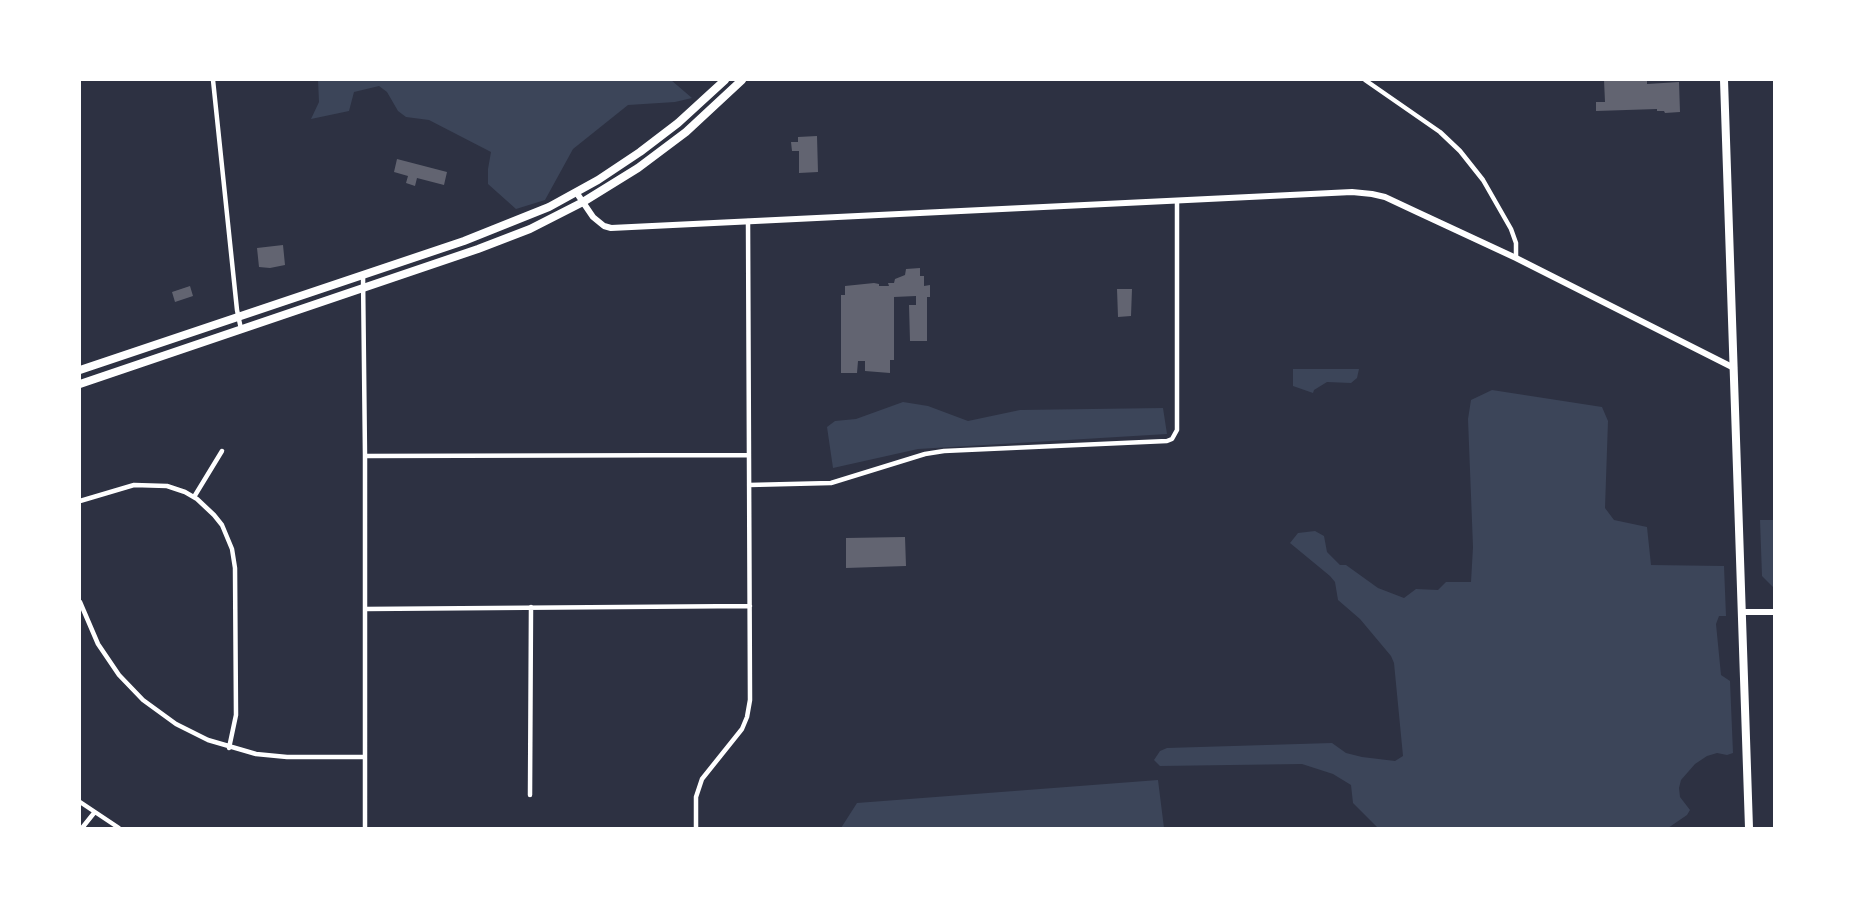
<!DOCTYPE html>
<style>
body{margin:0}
#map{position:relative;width:1854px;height:908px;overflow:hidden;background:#2d3142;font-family:Karla,sans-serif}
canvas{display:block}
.frame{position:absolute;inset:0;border:81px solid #fff;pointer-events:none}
</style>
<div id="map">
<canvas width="1854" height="908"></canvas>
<div class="frame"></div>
</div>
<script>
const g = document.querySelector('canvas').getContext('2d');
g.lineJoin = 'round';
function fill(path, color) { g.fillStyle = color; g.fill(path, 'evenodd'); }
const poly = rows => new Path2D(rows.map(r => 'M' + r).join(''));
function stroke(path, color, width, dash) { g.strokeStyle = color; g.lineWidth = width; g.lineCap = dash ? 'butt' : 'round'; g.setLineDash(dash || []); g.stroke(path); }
const green = poly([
 [318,80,671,80,692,98,675,102,628,105,573,149,545,200,516,209,488,184,488,169,491,152,429,120,406,117,398,111,387,92,379,86,354,92,349,111,311,119,319,102],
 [1293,369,1359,369,1357,378,1351,383,1327,382,1314,390,1313,393,1293,386],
 [1492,390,1602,407,1608,421,1605,508,1614,520,1647,527,1651,565,1724,566,1726,616,1719,616,1716,624,1721,675,1730,681,1733,753,1727,755,1717,753,1707,756,1695,764,1681,780,1679,788,1680,797,1690,810,1687,815,1668,828,1378,828,1353,803,1351,785,1333,774,1302,764,1160,766,1154,760,1160,751,1167,748,1332,743,1346,753,1362,757,1395,761,1403,756,1394,663,1391,656,1360,619,1338,600,1335,582,1330,576,1290,543,1298,533,1315,531,1324,536,1327,552,1340,565,1346,565,1378,588,1404,598,1416,589,1438,590,1446,582,1471,582,1473,547,1468,419,1471,400],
 [903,402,928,406,968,421,1020,410,1163,408,1167,434,918,449,833,468,827,427,835,421,856,419],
 [1760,520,1774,520,1774,588,1762,576],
 [1158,780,1164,828,841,828,857,803]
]);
const building = poly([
 [1604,80,1647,80,1647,84,1679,82,1680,112,1665,113,1664,111,1657,111,1657,109,1596,111,1596,102,1605,102],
 [817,136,818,172,799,173,799,151,792,151,791,142,798,142,798,137],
 [397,159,447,172,444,185,417,178,415,186,406,183,408,176,394,172],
 [283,245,285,265,270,268,259,267,257,248],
 [920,268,920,276,924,276,924,286,930,285,930,297,927,297,927,341,910,341,909,305,916,305,916,296,894,297,894,360,890,360,890,373,865,371,865,361,858,361,857,373,841,373,841,295,845,295,845,286,874,283,879,284,879,286,889,286,888,283,894,283,895,279,905,275,906,269],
 [190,286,193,296,175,302,172,292],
 [1117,289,1132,289,1131,316,1118,317],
 [905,537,906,566,846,568,846,538]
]);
const minor = poly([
 [213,80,237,310,241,329],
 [1365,80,1440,132,1460,151,1483,180,1511,229,1516,243,1516,258],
 [363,275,365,456,365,828],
 [365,456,749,455],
 [749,485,831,483,925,454,944,451,1167,441,1172,439,1177,430,1177,201],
 [194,497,222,451],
 [80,501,134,485,167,486,185,492,197,499,214,515,222,525,232,549,235,568,236,715,229,748],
 [80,602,98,644,119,675,143,700,176,724,208,740,256,754,287,757,365,757],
 [365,609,750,606],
 [530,795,531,607],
 [80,802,119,828],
 [82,828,94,813],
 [696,828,696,797,702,779,742,729,747,717,750,700,748,221]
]);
const tertiary = poly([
 [576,192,593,217,604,226,611,228,1352,192,1372,194,1385,197,1417,212,1516,258,1734,368],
 [1742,612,1774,612]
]);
const primary = poly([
 [1724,80,1749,828]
]);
const trunk = poly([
 [80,370,464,241,549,207,598,180,640,152,678,123,725,80],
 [80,384,478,249,530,229,583,202,638,168,686,132,742,80]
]);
fill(green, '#3c4559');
fill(building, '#626471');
stroke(minor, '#fff', 4.5);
stroke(tertiary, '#fff', 6);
stroke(primary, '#fff', 8);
stroke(trunk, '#fff', 8);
</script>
